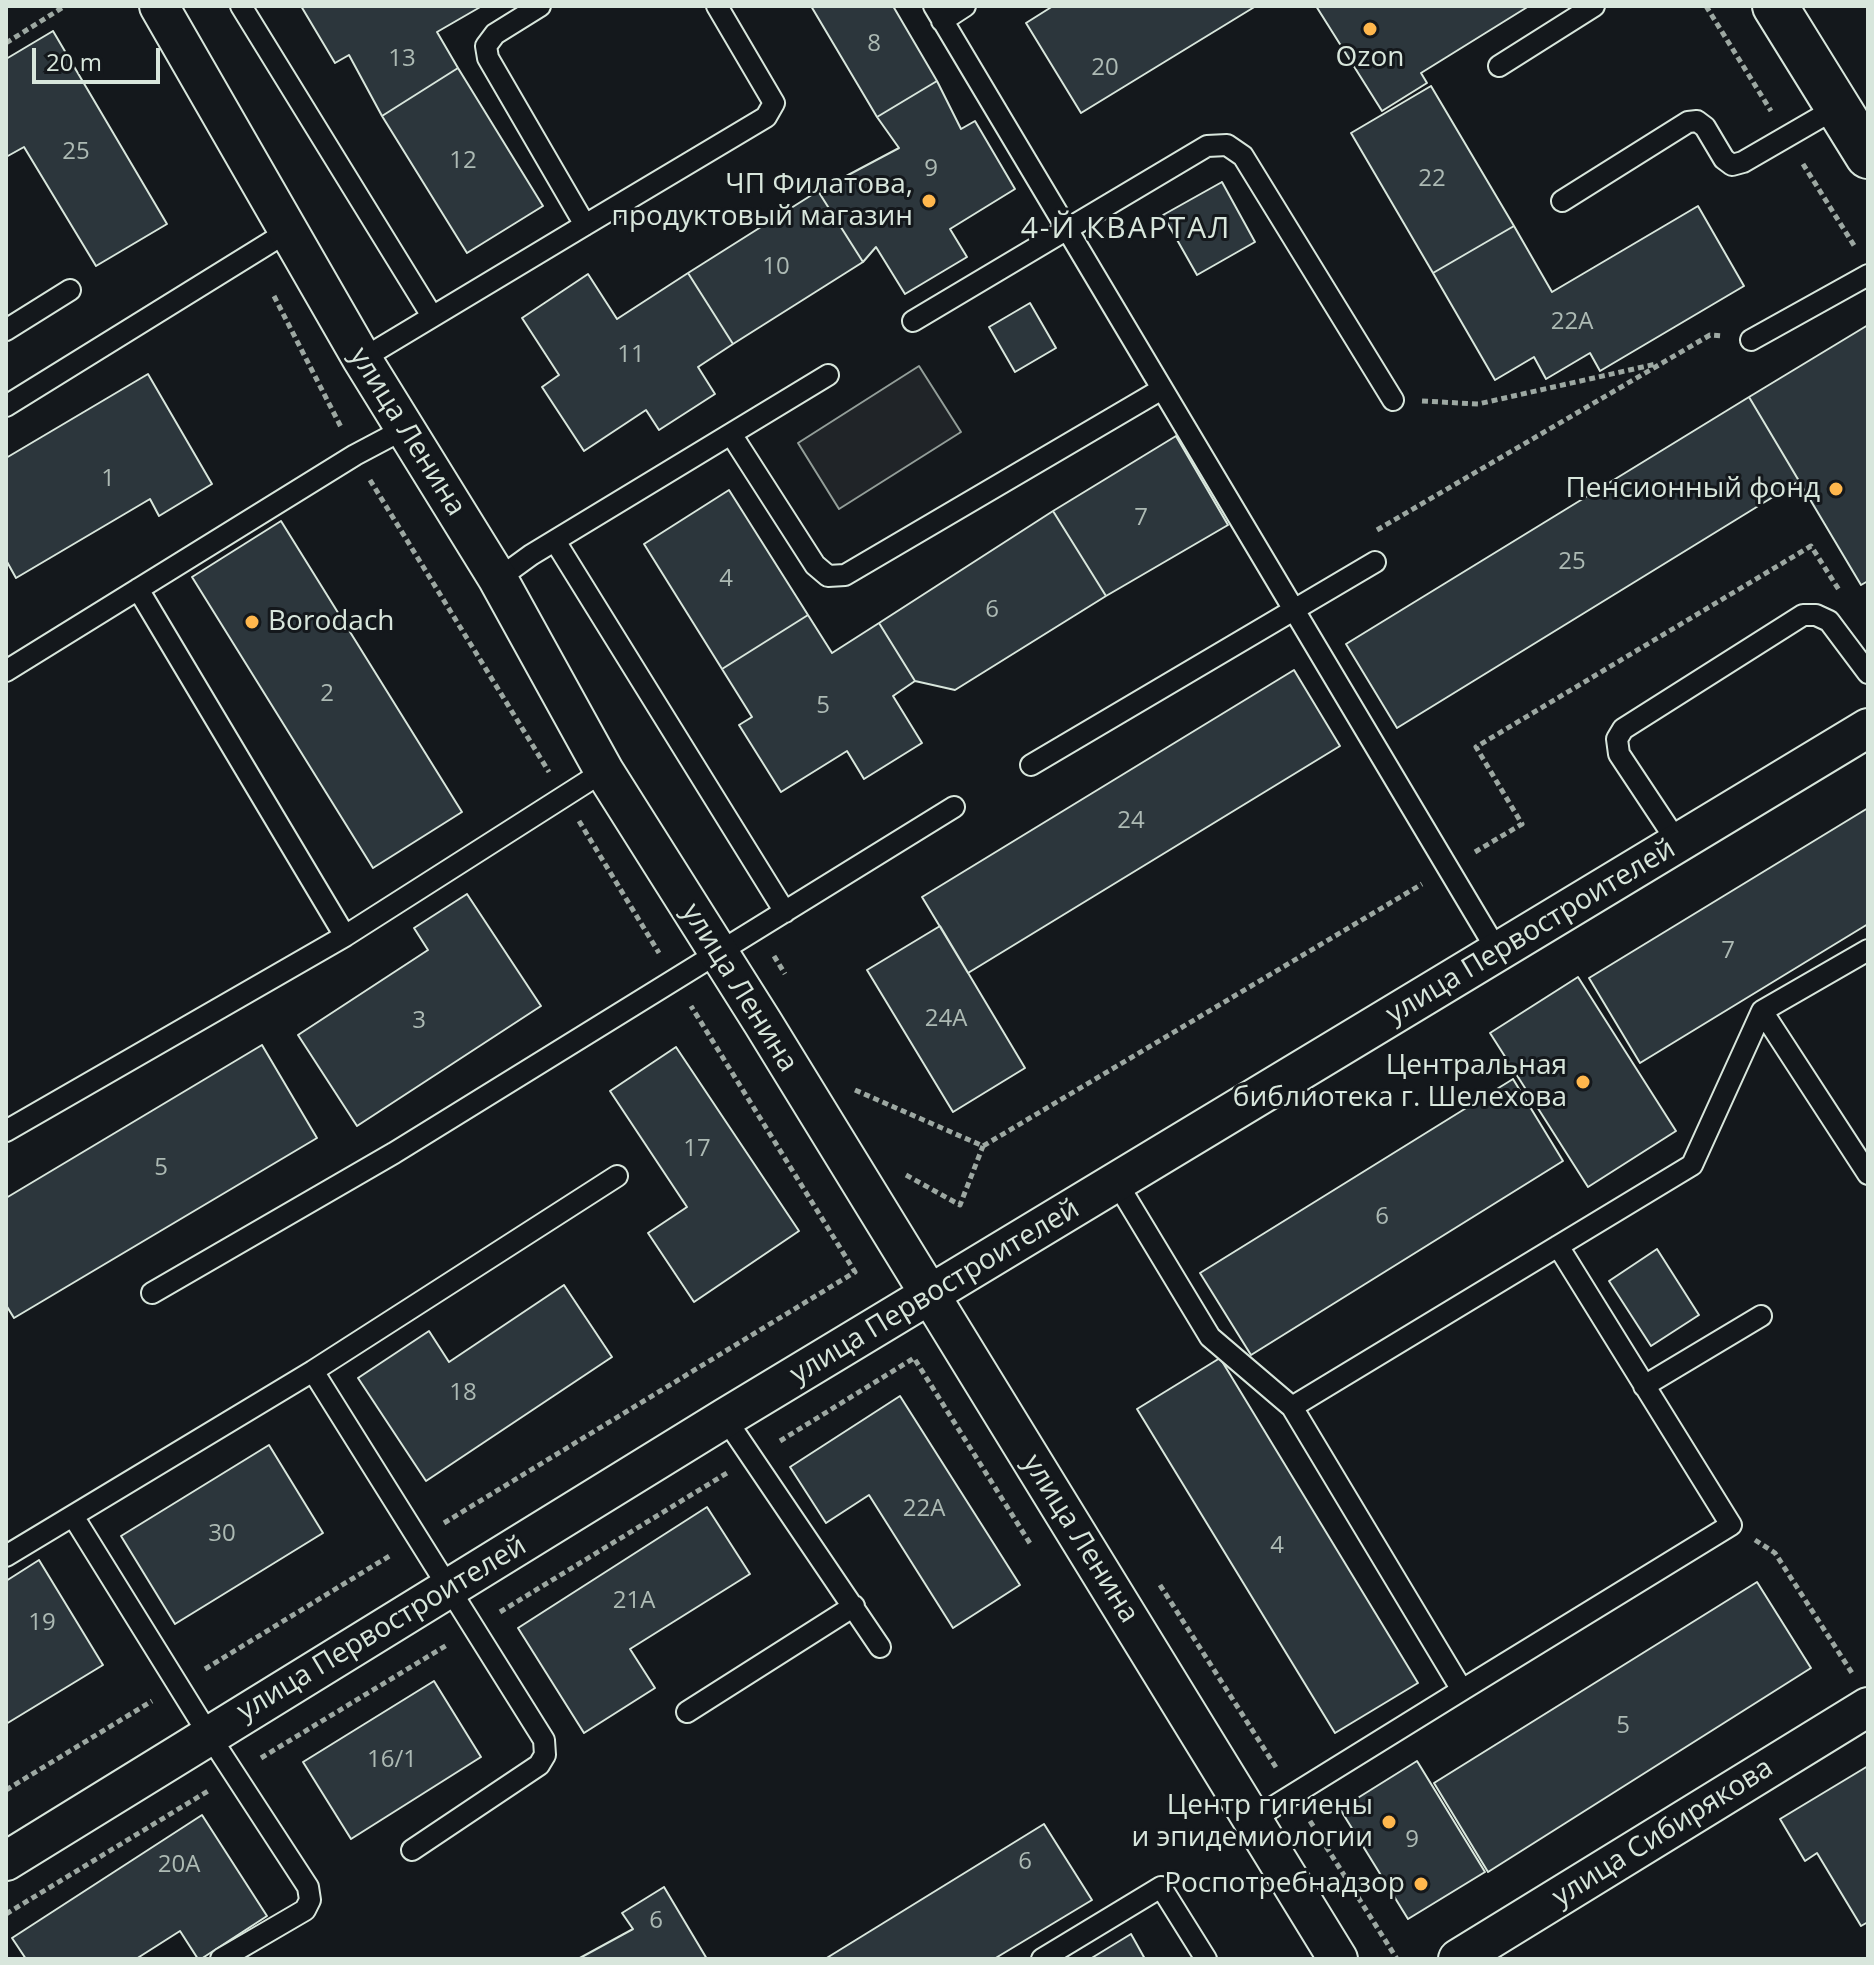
<!DOCTYPE html>
<meta charset="utf-8">
<style>
body{margin:0}
#map{position:relative;width:1874px;height:1965px;overflow:hidden;background:#14181c;font-family:"Open Sans",sans-serif}
canvas{display:block}
.frame{position:absolute;inset:0;border:8px solid #d8e6dc;pointer-events:none}
.scale{position:absolute;left:32px;top:48px;width:128px;height:36px;box-sizing:border-box;border:4px solid #d8e6dc;border-top:0;padding-left:10px;font-size:24px;line-height:28px;white-space:nowrap;color:#d8e6dc;-webkit-text-stroke:6px #14181c;paint-order:stroke}
</style>
<div id="map">
<canvas width="1874" height="1965"></canvas>
<div class="frame"></div>
<div class="scale">20 m</div>
</div>
<script>
const g = document.querySelector('canvas').getContext('2d');
g.lineJoin = 'round';
function fill(path, color) { g.fillStyle = color; g.fill(path, 'evenodd'); }
const poly = rows => new Path2D(rows.map(r => 'M' + r).join(''));
function stroke(path, color, width, dash) { g.strokeStyle = color; g.lineWidth = width; g.lineCap = dash ? 'butt' : 'round'; g.setLineDash(dash || []); g.stroke(path); }
function write(font, color, halo, rows, align = 'center') {
  g.font = font + ' "Open Sans",sans-serif'; g.lineWidth = 6; g.setLineDash([]); g.textBaseline = 'middle'; g.strokeStyle = halo; g.fillStyle = color; for (const [text, x, y, turn = 0] of rows) {
    g.save(); g.translate(x, y); g.rotate((+turn || 0) * Math.PI / 180); g.textAlign = isNaN(turn) ? turn : align; if (halo) g.strokeText(text, 0, 0); g.fillText(text, 0, 0); g.restore();
  }
}
const green = poly([
 [919,366,961,432,839,509,798,443,919,366]
]);
const building = poly([
 [301,6,482,6,437,32,458,68,382,116,349,55,335,63,301,6],
 [811,6,893,6,937,81,877,117,811,6],
 [1053,6,1256,6,1081,113,1026,23,1053,6],
 [1316,6,1529,6,1421,73,1427,83,1382,111,1316,6],
 [53,31,167,224,96,266,24,147,6,157,6,59,53,31],
 [458,68,543,206,467,253,382,116,458,68],
 [937,81,961,129,975,121,1015,189,950,229,967,257,905,294,876,247,863,262,818,191,899,148,877,117,937,81],
 [1431,86,1514,226,1433,273,1351,133,1431,86],
 [1222,182,1255,242,1197,275,1163,215,1222,182],
 [818,191,863,262,733,344,688,273,818,191],
 [1698,206,1744,286,1600,371,1590,353,1546,379,1534,357,1495,380,1433,273,1514,226,1552,292,1698,206],
 [688,273,733,344,698,367,715,394,659,430,646,410,584,451,542,387,559,375,522,318,588,274,617,319,688,273],
 [1030,303,1056,348,1015,372,989,327,1030,303],
 [1868,325,1868,581,1861,585,1749,397,1868,325],
 [148,374,212,484,159,516,150,499,16,578,6,560,6,458,148,374],
 [1749,397,1799,481,1397,728,1346,644,1749,397],
 [1176,436,1228,525,1106,596,1053,511,1176,436],
 [729,490,808,615,722,669,644,544,729,490],
 [1053,511,1106,596,955,690,915,681,879,623,1053,511],
 [281,521,462,812,373,868,192,577,281,521],
 [808,615,832,653,879,623,915,681,893,696,922,743,864,779,847,751,781,792,739,725,752,717,722,669,808,615],
 [1294,670,1340,746,968,973,922,897,1294,670],
 [1868,808,1868,924,1640,1063,1589,978,1868,808],
 [467,894,541,1006,357,1126,298,1035,428,950,414,928,467,894],
 [940,926,1025,1068,953,1112,867,970,940,926],
 [1578,977,1676,1131,1588,1187,1490,1033,1578,977],
 [262,1045,317,1138,14,1318,6,1305,6,1198,262,1045],
 [676,1047,799,1231,694,1302,648,1233,687,1207,610,1091,676,1047],
 [1513,1079,1563,1161,1251,1355,1200,1273,1513,1079],
 [1657,1249,1699,1315,1651,1346,1609,1281,1657,1249],
 [564,1285,612,1357,426,1481,358,1378,429,1331,449,1362,564,1285],
 [1220,1358,1418,1683,1335,1733,1137,1409,1220,1358],
 [900,1396,1020,1585,953,1628,869,1495,826,1523,790,1467,900,1396],
 [269,1445,323,1533,175,1624,121,1536,269,1445],
 [707,1507,750,1574,630,1649,655,1688,584,1733,518,1628,707,1507],
 [39,1560,103,1665,6,1724,6,1581,39,1560],
 [1757,1582,1811,1668,1488,1872,1434,1783,1757,1582],
 [434,1681,481,1757,351,1839,303,1762,434,1681],
 [1417,1761,1485,1872,1408,1919,1340,1809,1417,1761],
 [1868,1766,1868,1922,1861,1926,1817,1853,1805,1861,1780,1819,1868,1766],
 [202,1815,267,1916,201,1959,198,1959,180,1931,136,1959,26,1959,12,1938,202,1815],
 [1044,1824,1092,1900,994,1959,825,1959,1044,1824],
 [664,1887,707,1959,578,1959,633,1929,622,1913,664,1887],
 [1131,1934,1145,1959,1090,1959,1131,1934]
]);
const path = poly([
 [1706,6,1771,111],
 [6,43,65,6],
 [1803,164,1855,247],
 [274,296,342,429],
 [1422,401,1478,404,1656,364],
 [370,480,549,772],
 [1377,530,1710,335,1722,336],
 [579,821,659,953],
 [1475,852,1522,824,1476,747,1811,546,1839,590],
 [774,956,785,974],
 [855,1090,983,1146,1422,884],
 [906,1175,960,1205,983,1146],
 [780,1441,914,1358,1031,1545],
 [444,1523,855,1272,691,1006],
 [1755,1540,1775,1553,1852,1673],
 [1160,1585,1277,1769],
 [500,1612,727,1473],
 [205,1669,391,1555],
 [261,1758,447,1645],
 [6,1790,152,1701],
 [1310,1821,1397,1959],
 [6,1914,208,1791]
]);
const service = poly([
 [241,6,432,316],
 [540,6,495,34,486,46,488,58,585,225,766,117,774,103,717,6],
 [934,6,1498,952],
 [942,21,965,6],
 [1499,66,1594,6],
 [1562,201,1688,122,1697,121,1705,127,1724,159,1732,165,1743,162,1838,107],
 [913,321,1207,146,1227,145,1243,156,1393,400],
 [6,330,70,290],
 [1751,340,1868,275],
 [362,359,585,225],
 [6,406,287,232],
 [731,434,815,565,828,576,845,575,1162,389],
 [555,541,785,912],
 [498,579,531,555,828,375],
 [138,589,345,936,604,771],
 [6,671,355,455,406,428],
 [1031,765,1375,562],
 [1678,843,1619,754,1617,739,1623,729,1803,615,1816,615,1829,621,1868,673],
 [1762,1011,1868,1174],
 [6,1131,345,936],
 [1117,1183,1210,1337,1292,1407],
 [152,1293,394,1153,954,807],
 [313,1371,544,1740,545,1755,539,1765,412,1850],
 [1644,1386,1761,1316],
 [725,1418,880,1647],
 [73,1516,209,1735,308,1887,310,1900,305,1910,221,1959],
 [6,1556,313,1371,617,1176],
 [1462,1690,1731,1525,1558,1246],
 [687,1712,854,1606],
 [1252,1820,1462,1690,1292,1407,1692,1165,1762,1011,1868,950],
 [1042,1959,1161,1887,1206,1959]
]);
const minor = poly([
 [159,6,362,359,498,579,604,771,763,1023,1338,1959],
 [6,1861,725,1418,1868,728],
 [1458,1959,1868,1707]
]);
const tertiary = poly([
 [1775,6,1868,156]
]);
const markers = [
 [1370,29,8,"#ffb74d"],
 [929,201,8,"#ffb74d"],
 [1836,489,8,"#ffb74d"],
 [252,622,8,"#ffb74d"],
 [1583,1082,8,"#ffb74d"],
 [1389,1822,8,"#ffb74d"],
 [1421,1884,8,"#ffb74d"]
];
const numberNames = [
 ["8",874,44],
 ["13",402,59],
 ["20",1105,68],
 ["25",76,152],
 ["12",463,161],
 ["9",931,169],
 ["22",1432,179],
 ["10",776,267],
 ["22А",1572,322],
 ["11",631,355],
 ["1",108,479],
 ["7",1141,518],
 ["25",1572,562],
 ["4",726,579],
 ["6",992,610],
 ["2",327,694],
 ["5",823,706],
 ["24",1131,821],
 ["7",1728,951],
 ["24А",946,1019],
 ["3",419,1021],
 ["17",697,1149],
 ["5",161,1168],
 ["6",1382,1217],
 ["18",463,1393],
 ["22А",924,1509],
 ["30",222,1534],
 ["4",1277,1546],
 ["21А",634,1601],
 ["19",42,1623],
 ["5",1623,1726],
 ["16/1",392,1760],
 ["9",1412,1840],
 ["6",1025,1862],
 ["20А",179,1865],
 ["6",656,1921]
];
const poiNames = [
 ["Ozon",1370,58,"center"],
 ["ЧП Филатова,",913,185],
 ["продуктовый магазин",913,217],
 ["Пенсионный фонд",1820,489],
 ["Borodach",268,622,"left"],
 ["Центральная",1567,1066],
 ["библиотека г. Шелехова",1567,1098],
 ["Центр гигиены",1373,1806],
 ["и эпидемиологии",1373,1838],
 ["Роспотребнадзор",1405,1884]
];
const streetNames = [
 ["улица Ленина",407,432,58],
 ["улица Первостроителей",1531,932,-31],
 ["улица Ленина",739,988,58],
 ["улица Первостроителей",935,1292,-31],
 ["улица Ленина",1080,1539,58],
 ["улица Первостроителей",382,1629,-31],
 ["улица Сибирякова",1663,1833,-32]
];
const neighbourhoodNames = [
 ["4-Й КВАРТАЛ",1126,229]
];
fill(green, '#202428');
stroke(green, '#939e99', 2);
fill(building, '#2c363c');
stroke(building, '#d8e6dc', 2);
stroke(service, '#d8e6dc', 24);
stroke(minor, '#d8e6dc', 42);
stroke(tertiary, '#d8e6dc', 48);
stroke(path, '#9da8a2', 5, [6, 4]);
stroke(service, '#14181c', 20);
stroke(minor, '#14181c', 38);
stroke(tertiary, '#14181c', 44);
for (const [x, y, r, color] of markers) { const dot = new Path2D(); dot.arc(x, y, r, 0, 2 * Math.PI); g.fillStyle = color; g.fill(dot); stroke(dot, '#14181c', 3); }
write('24px', '#adbab4', null, numberNames);
write('28px', '#d8e6dc', '#14181c', poiNames, 'right');
write('28px', '#d8e6dc', '#14181c', streetNames);
g.letterSpacing = '2px';
write('30px', '#d8e6dc', '#14181c', neighbourhoodNames);
g.letterSpacing = '0px';
</script>
